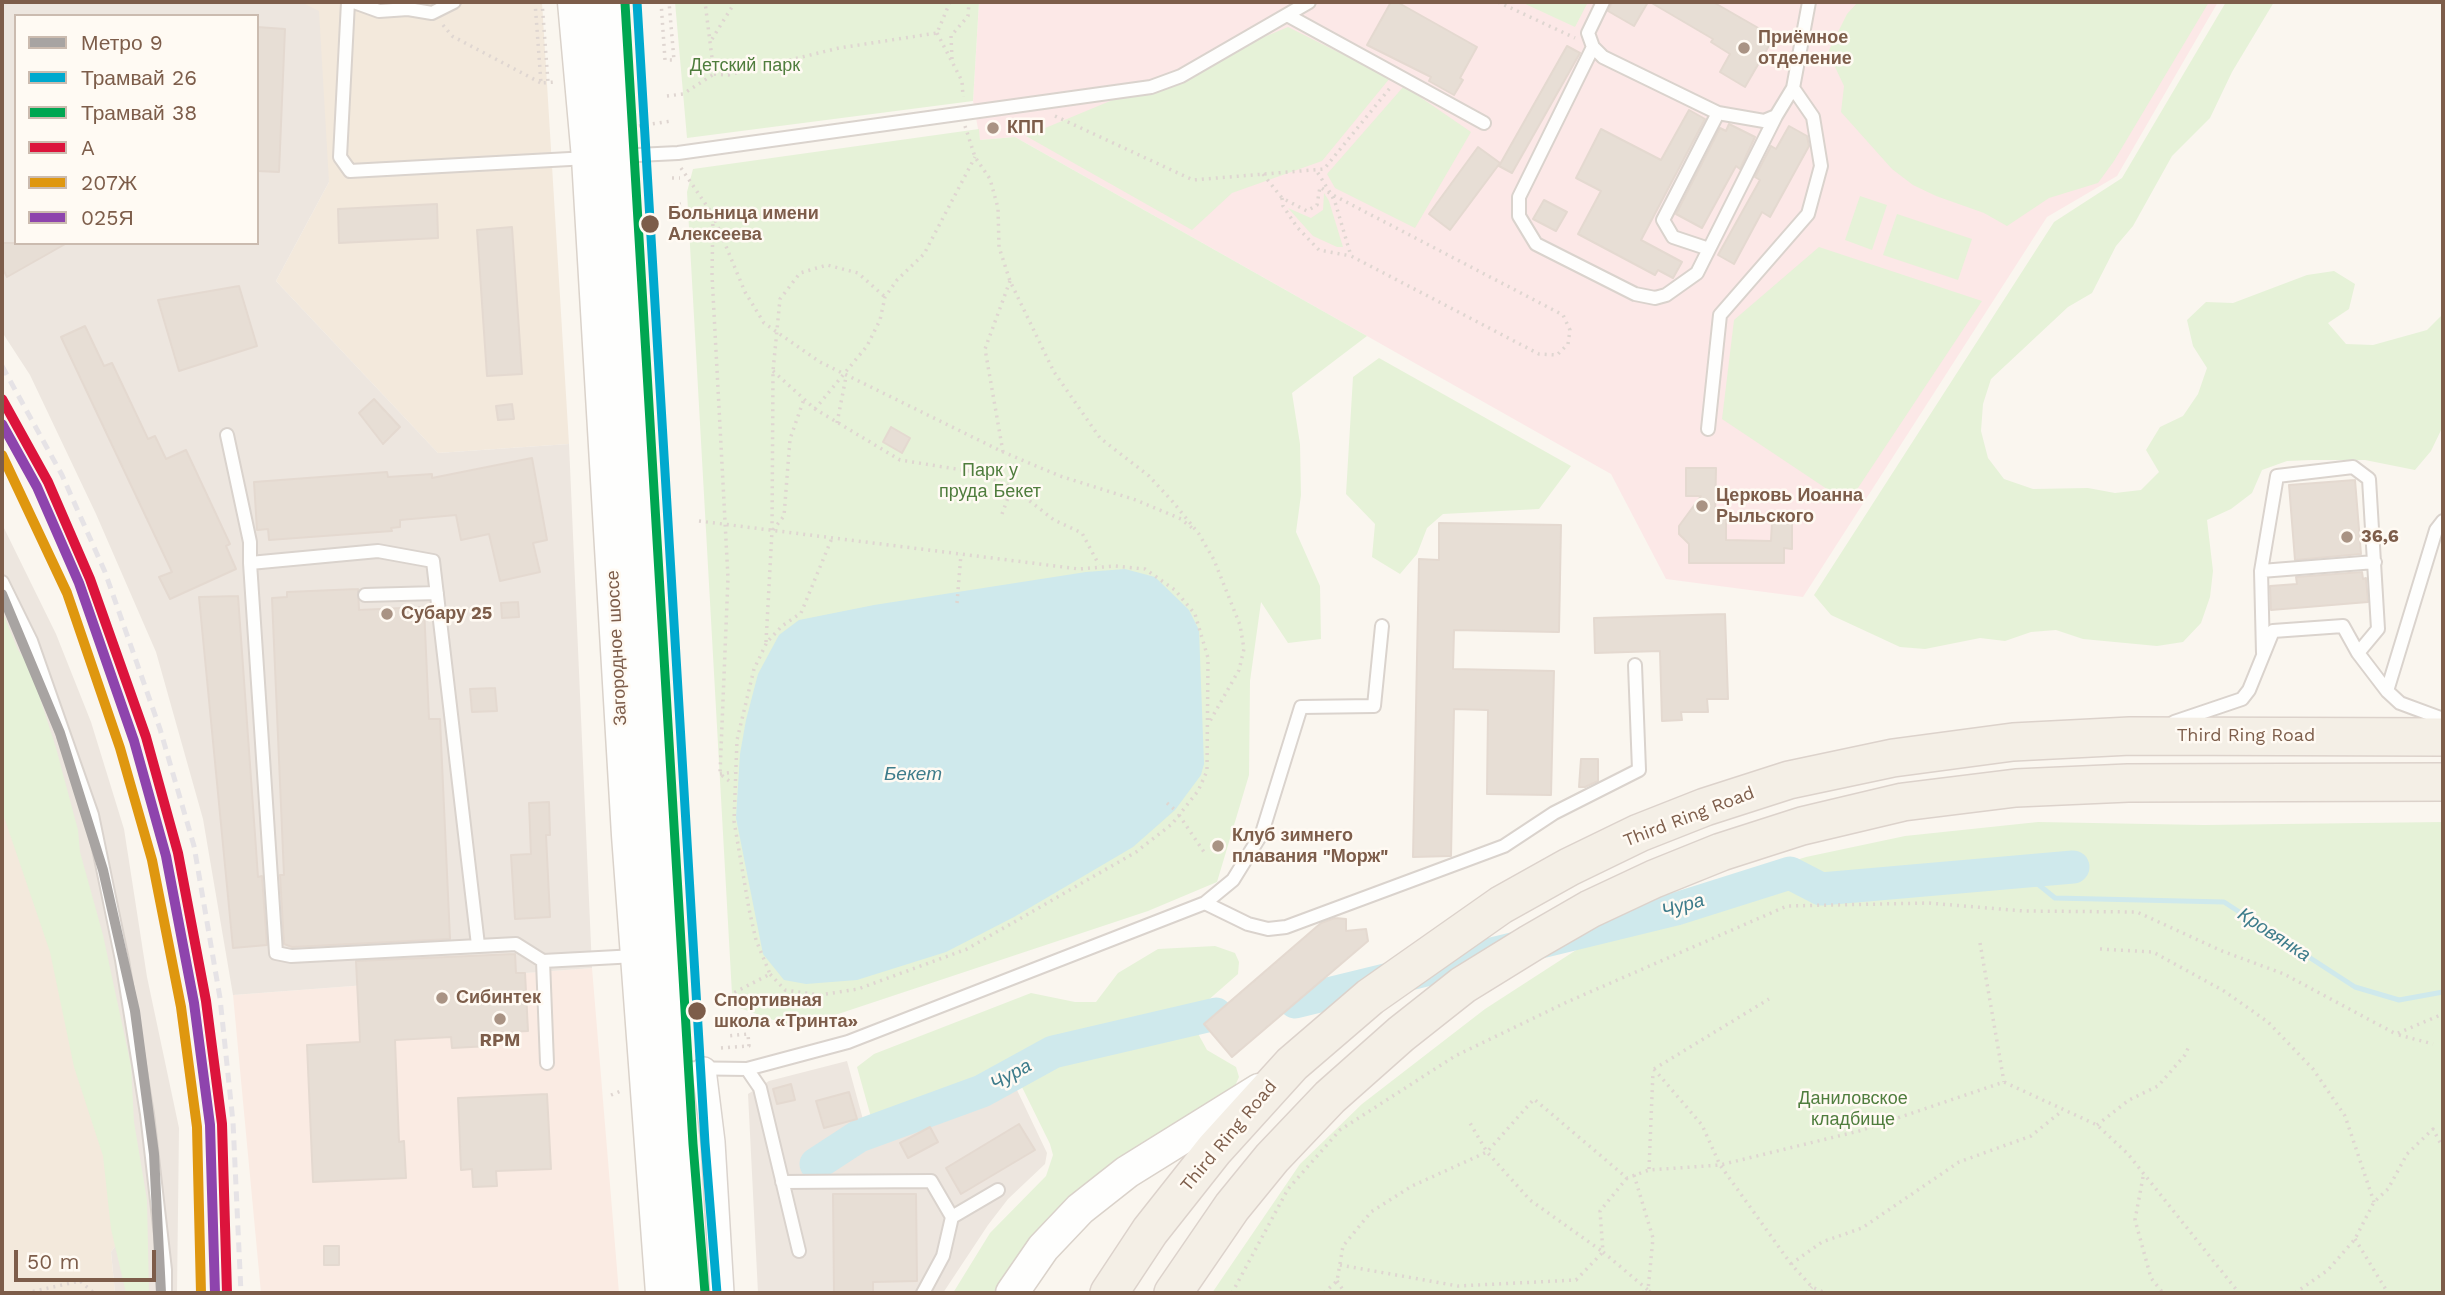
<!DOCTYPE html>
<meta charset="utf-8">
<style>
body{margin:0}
#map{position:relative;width:2445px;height:1295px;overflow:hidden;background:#faf6ef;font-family:"Work Sans",sans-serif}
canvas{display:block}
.frame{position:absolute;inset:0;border:4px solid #7d5d4a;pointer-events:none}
.legend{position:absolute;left:14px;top:14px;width:245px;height:231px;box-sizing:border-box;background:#fffaf3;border:2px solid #cbbbaf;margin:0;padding:9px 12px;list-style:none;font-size:21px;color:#7d5d4a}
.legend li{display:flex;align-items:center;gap:14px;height:35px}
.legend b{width:35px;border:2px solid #cbbbaf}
.scale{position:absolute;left:14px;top:1250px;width:142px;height:32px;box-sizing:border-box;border:4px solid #7d5d4a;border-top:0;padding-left:9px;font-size:21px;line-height:24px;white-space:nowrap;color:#7d5d4a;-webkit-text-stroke:5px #fffaf3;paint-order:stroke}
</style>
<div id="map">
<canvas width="2445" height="1295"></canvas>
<div class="frame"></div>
<ul class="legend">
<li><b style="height:9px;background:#a8a4a2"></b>Метро 9</li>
<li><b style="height:9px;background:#00a9ce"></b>Трамвай 26</li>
<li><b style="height:9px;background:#00a651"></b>Трамвай 38</li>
<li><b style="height:9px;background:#dc143c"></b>A</li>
<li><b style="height:9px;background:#df970f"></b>207Ж</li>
<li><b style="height:9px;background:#8e44ad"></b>025Я</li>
</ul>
<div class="scale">50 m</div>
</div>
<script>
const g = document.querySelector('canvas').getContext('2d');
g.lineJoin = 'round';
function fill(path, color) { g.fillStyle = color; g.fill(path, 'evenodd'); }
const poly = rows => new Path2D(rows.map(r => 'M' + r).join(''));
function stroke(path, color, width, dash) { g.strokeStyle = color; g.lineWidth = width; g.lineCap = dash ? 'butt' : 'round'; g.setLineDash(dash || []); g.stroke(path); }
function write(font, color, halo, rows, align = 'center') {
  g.font = font + ' "Work Sans",sans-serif'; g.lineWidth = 5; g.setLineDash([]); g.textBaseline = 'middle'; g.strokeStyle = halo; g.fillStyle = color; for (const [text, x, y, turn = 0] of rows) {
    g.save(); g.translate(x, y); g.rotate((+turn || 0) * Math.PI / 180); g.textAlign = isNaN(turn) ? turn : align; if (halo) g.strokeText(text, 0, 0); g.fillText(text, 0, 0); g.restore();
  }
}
const residential = poly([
 [285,2,542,2,569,444,438,453,276,281,329,182],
 [2,660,139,1214,111,1252,115,1293,2,1293]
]);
const commercial = poly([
 [592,968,619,1293,261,1293,233,995]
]);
const industrial = poly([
 [2,2,301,2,319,11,329,182,276,281,438,453,569,444,592,968,233,995,203,819,156,652,96,514,30,375,2,332],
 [16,16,257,16,257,243,16,243],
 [2,524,56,634,91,722,124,829,147,977,179,1128,177,1293,115,1293,111,1252,139,1214,2,660],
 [847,1061,870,1145,1016,1088,1047,1153,1045,1164,1008,1199,988,1225,943,1293,758,1293,748,1094,769,1081]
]);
const medical = poly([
 [979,2,2218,2,2117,176,2047,217,1803,597,1666,579,1611,474,1015,137,980,140,973,101]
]);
const green = poly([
 [675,2,979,2,973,101,687,138],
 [1521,2,1588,2,1575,27],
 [1858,2,2209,2,2114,161,2098,183,2049,198,2007,226,1984,213,1936,196,1913,185,1892,169,1841,112,1844,86,1828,52,1847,14],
 [2226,2,2274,2,2232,72,2210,118,2172,156,2133,226,2116,246,2092,293,2068,307,1991,379,1983,404,1981,431,1988,458,2004,479,2033,489,2088,488,2115,493,2141,490,2159,472,2146,450,2160,427,2183,416,2198,394,2207,368,2193,346,2187,320,2206,302,2233,303,2307,275,2334,271,2355,284,2349,309,2328,323,2346,344,2373,345,2427,330,2443,314,2443,426,2431,451,2415,470,2365,460,2312,460,2287,461,2262,470,2252,493,2231,509,2207,520,2213,571,2210,597,2201,623,2183,642,2157,646,2083,639,2056,630,2031,632,2005,641,1980,638,1925,649,1900,647,1831,615,1814,595,2054,222,2122,178],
 [1288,27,1390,78,1322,161,1232,193,1192,230,1026,136],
 [1404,86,1471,132,1415,228,1335,188,1327,174],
 [979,129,980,140,1015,137,1367,336,1292,393,1300,444,1301,495,1296,532,1320,586,1321,639,1288,643,1261,602,1250,681,1249,775,1217,882,1148,911,796,1028,734,1006,732,994,687,192,693,169],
 [1324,193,1329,201,1343,247,1337,247,1313,236,1288,208,1311,218,1323,210],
 [1860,196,1887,205,1872,250,1845,240],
 [1897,214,1972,239,1958,280,1883,255],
 [1819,247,1982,301,1848,503,1722,419,1734,320],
 [1379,358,1571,466,1539,509,1443,514,1427,528,1417,554,1400,574,1372,557,1375,524,1346,494,1353,377],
 [2,611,18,650,30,667,56,748,78,830,80,852,103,935,131,1066,134,1122,147,1200,149,1293,126,1293,111,1229,103,1156,74,1067,50,952,2,811],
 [2038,822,2204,825,2443,822,2443,1293,1212,1293,1300,1164,1362,1104,1485,1009,1587,943,1711,887,1806,857,1905,836],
 [1215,946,1235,953,1239,962,1238,974,1198,1009,1195,1019,1196,1030,1207,1050,1236,1067,1239,1077,1234,1088,1024,1249,993,1293,953,1293,990,1233,1046,1176,1053,1155,1050,1144,1020,1083,1009,1083,884,1133,874,1128,857,1067,874,1054,1031,993,1075,1002,1096,1002,1118,973,1158,949]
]);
const water = poly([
 [1125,569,1155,577,1189,610,1199,630,1204,764,1201,775,1175,810,1133,847,1014,917,946,952,857,980,806,984,784,980,763,954,736,818,740,754,746,720,758,674,779,635,799,620,874,605,1086,572]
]);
const stream = poly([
 [2023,872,2055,898,2224,902,2355,987,2399,1000,2443,992]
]);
const river = poly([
 [1295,1002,1676,909,1790,873,1821,889,2073,867],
 [816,1164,859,1136,982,1091,1053,1052,1216,1014]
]);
const building = poly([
 [1391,2,1397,2,1477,47,1460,78,1463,80,1454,95,1429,81,1431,77,1367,45,1391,2],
 [1612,2,1648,2,1634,26,1608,11,1612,2],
 [1650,2,1713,2,1774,37,1745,87,1720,72,1730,54,1711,42,1713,39,1650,2],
 [257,27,285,29,279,172,257,171,257,27],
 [1567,46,1580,53,1512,173,1499,166,1567,46],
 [1689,110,1705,119,1641,240,1682,262,1673,278,1658,270,1655,275,1578,234,1601,191,1576,178,1601,129,1661,160,1689,110],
 [1729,124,1755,137,1740,169,1736,166,1702,228,1676,214,1720,128,1726,131,1729,124],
 [1789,126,1807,136,1809,146,1770,217,1762,212,1734,264,1718,255,1760,180,1755,177,1771,146,1776,149,1789,126],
 [1478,147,1500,163,1450,230,1429,214,1478,147],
 [1544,200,1567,212,1556,231,1533,219,1544,200],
 [437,204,438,238,339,243,338,209,437,204],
 [512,227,522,374,487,376,477,230,512,227],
 [2,243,67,243,7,277,2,267,2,243],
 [239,286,257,346,179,371,158,300,239,286],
 [85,326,104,366,112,363,148,439,155,436,166,459,186,450,230,544,226,546,236,569,170,599,159,577,172,572,61,337,85,326],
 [374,399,400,427,383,444,359,413,374,399],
 [512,404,514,419,498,420,496,406,512,404],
 [891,427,910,438,902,453,883,442,891,427],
 [532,458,547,540,533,543,540,572,500,581,489,534,461,540,456,515,400,520,400,527,391,528,392,531,269,540,268,529,257,530,254,482,387,472,388,477,432,474,432,478,532,458],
 [1686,468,1716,468,1715,516,1726,516,1726,540,1771,541,1772,521,1792,521,1792,549,1784,548,1784,563,1689,563,1689,544,1679,534,1679,526,1701,496,1686,496,1686,468],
 [2355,480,2361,554,2295,560,2289,485,2355,480],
 [1439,523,1561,525,1559,632,1454,630,1453,669,1554,671,1551,795,1487,794,1488,710,1454,709,1451,856,1413,857,1419,559,1439,560,1439,523],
 [2362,572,2363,579,2366,578,2368,602,2271,610,2270,586,2297,584,2296,577,2362,572],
 [358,589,359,610,424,607,429,719,440,719,450,939,292,947,284,944,280,875,284,875,272,598,287,597,287,592,358,589],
 [238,596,258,877,262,876,267,945,233,948,199,597,238,596],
 [518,602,519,617,502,618,501,603,518,602],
 [1725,614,1728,699,1707,699,1708,712,1681,712,1682,720,1662,721,1660,651,1595,653,1594,618,1725,614],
 [495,688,497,711,472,712,470,689,495,688],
 [1581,759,1598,759,1598,781,1585,787,1579,787,1581,759],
 [549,802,550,835,546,835,550,917,515,919,511,855,531,854,529,803,549,802],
 [1335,918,1346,919,1346,931,1366,929,1368,941,1232,1057,1204,1024,1321,923,1335,918],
 [515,954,516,973,525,973,528,1031,489,1033,490,1046,452,1048,451,1037,395,1040,399,1142,404,1141,406,1178,313,1182,307,1045,360,1042,356,961,515,954],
 [791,1084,795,1100,777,1104,773,1089,791,1084],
 [849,1092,857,1119,824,1128,816,1101,849,1092],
 [547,1094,551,1169,496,1171,497,1186,473,1187,472,1169,461,1170,458,1098,547,1094],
 [1019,1124,1035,1150,961,1194,946,1168,1019,1124],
 [930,1127,938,1142,908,1158,900,1143,930,1127],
 [833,1194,916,1194,917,1281,873,1282,873,1293,834,1293,833,1194],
 [324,1246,339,1246,339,1265,324,1265,324,1246]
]);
const path = poly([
 [535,2,541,83,555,82],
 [542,2,548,82],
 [661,2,665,60,674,60,669,2],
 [1498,2,1575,38],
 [443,25,452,36,541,83],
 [937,33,962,81,963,97],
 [712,39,735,2],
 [952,59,951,36,968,16,969,2],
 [714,74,728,75,839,48,937,33,950,2],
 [667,96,683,94,714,74,705,2],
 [1055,116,1193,180,1324,169,1390,88],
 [639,126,671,121],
 [965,126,975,157,990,179,998,208,999,247,1010,281,1054,372,1100,438,1149,476,1173,502,1199,534,1214,560,1240,625,1244,649,1239,670,1210,721],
 [681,168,713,215,745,292,764,323,820,362,1003,452,1060,476,1136,500,1181,519,1192,528],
 [1263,174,1282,198,1307,211,1317,205,1320,187,1331,194,1563,315,1570,330,1568,344,1557,355,1539,354,1351,256,1335,202,1331,194,1316,170],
 [672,178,680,178],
 [1282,198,1283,206,1297,227,1319,250,1351,256],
 [673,205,681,204],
 [713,217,712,275,728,578,720,774,733,784],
 [773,371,815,409,900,460,975,472,1012,487,1054,520,1082,533,1099,565],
 [815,409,867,346,880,320,885,297,897,280,924,254,975,157],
 [837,423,846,377],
 [1003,452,985,349,1010,281],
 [1002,514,1012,487],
 [699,521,1079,569,1115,566,1145,569,1175,590,1195,614,1208,658,1207,771,1198,791,1172,824,1136,852,967,949,858,989,820,995,785,990,770,974],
 [773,530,784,516,790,439,804,399],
 [957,603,961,554],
 [766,642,772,531,773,371,780,299,800,273,827,265,858,273,885,297],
 [720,774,734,772],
 [1167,803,1175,810],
 [1179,815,1204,852],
 [1980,943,2004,1082],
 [2100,949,2153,952,2224,991,2268,1022,2313,1069,2345,1116,2374,1202],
 [715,999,722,999,770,974,756,940,749,909,734,821,737,740,754,669,767,642,782,626,801,613,832,538],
 [2399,1035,2433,1044],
 [721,1048,749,1046,748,1034,727,1036],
 [1654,1069,1702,1125,1720,1165,1791,1264,1812,1287,1825,1293],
 [1654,1069,1769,999],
 [611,1095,621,1091],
 [2097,1125,2129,1100,2158,1086,2185,1055,2190,1044],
 [1649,1169,1653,1071],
 [1634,1175,1653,1238,1648,1290,1651,1293],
 [2143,1177,2135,1220,2151,1278,2163,1293],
 [1627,1178,1600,1211,1603,1252,1648,1290,1642,1293],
 [2355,1239,2388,1293],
 [1791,1264,1822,1242,1862,1228,1959,1162,2031,1136,2062,1111],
 [1340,1265,1458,1286,1576,1280,1603,1252,1530,1200,1487,1152,1470,1123],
 [1337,1281,1345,1293],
 [26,1293,80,1281,94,1293],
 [1232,1293,1288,1189,1340,1130,1455,1056,1567,1002,1787,906,1928,903,2024,911,2137,912,2222,951,2284,974,2396,1034,2443,1014],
 [1324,1293,1337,1281,1343,1246,1371,1212,1412,1186,1487,1152,1534,1099,1627,1178,1649,1170,1720,1165,1859,1131,2004,1082,2097,1125,2128,1154,2239,1293],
 [1806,1293,1812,1287],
 [2295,1293,2328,1270,2355,1239,2374,1202,2388,1189,2407,1154,2433,1129,2443,1148]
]);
const lane = poly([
 [348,2,340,157,350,171,588,158],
 [354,2,379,11,408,9,432,13,454,2],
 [1603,2,1588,33,1593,47,1603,57,1718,113,1764,121,1776,116,1793,88],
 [1287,15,1484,123],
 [1593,47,1519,197,1519,216,1536,244,1635,294,1655,298,1666,295,1697,273,1776,116],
 [617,156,678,153,1151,87,1181,76,1309,2],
 [1709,249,1673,237,1663,220,1718,113],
 [1708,429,1720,315,1808,214,1821,166,1813,117,1793,88,1809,2],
 [227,435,250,542,250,563,378,551,433,561,478,945],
 [250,563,276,953,291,956,516,944,543,961,636,956],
 [2261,571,2375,562],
 [2,582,31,641,92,815,122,960,147,1114,165,1270,165,1293],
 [365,595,437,593],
 [2263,653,2261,571,2277,476,2353,467,2369,479,2378,629,2358,653],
 [2387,691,2436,530,2443,521],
 [2174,722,2242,699,2249,690,2273,631,2343,626,2358,653,2387,691,2400,703,2443,719],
 [1205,903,1248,924,1268,929,1286,927,1504,846,1554,813,1639,770,1635,665],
 [543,961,547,1063],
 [673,1068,747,1069,848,1042,1205,903,1233,880,1262,833,1301,707,1374,706,1382,626],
 [747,1069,760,1088,799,1251],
 [782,1182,931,1181,952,1217,998,1190],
 [923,1293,943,1256,952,1217]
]);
const street = poly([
 [704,1069,713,1142,722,1293]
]);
const secondary = poly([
 [574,2,588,158,628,835,662,1293],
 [606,2,668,1001,690,1293],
 [1012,1293,1043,1248,1080,1209,1127,1172,1259,1090]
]);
const primary = poly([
 [1109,1293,1150,1231,1214,1150,1292,1064,1370,997,1501,905,1569,867,1639,833,1705,807,1789,780,1893,758,2013,742,2130,736,2443,737],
 [1173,1293,1232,1207,1272,1158,1330,1097,1401,1034,1463,985,1531,943,1590,909,1654,879,1721,852,1802,826,1903,802,2016,788,2128,783,2443,782]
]);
const rail = poly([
 [2,366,62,475,105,572,160,729,194,846,220,998,233,1122,241,1293]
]);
const rail1 = poly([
 [2,399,48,482,90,579,146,737,178,853,206,1001,222,1124,227,1293]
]);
const rail2 = poly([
 [2,455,67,593,120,748,152,860,181,1007,197,1127,201,1293]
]);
const rail3 = poly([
 [2,424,37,487,79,583,134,741,166,856,194,1003,210,1125,215,1293]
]);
const tram1 = poly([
 [637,2,705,1143,717,1293]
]);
const tram2 = poly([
 [625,3,693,1144,705,1293]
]);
const metro1 = poly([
 [2,594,60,733,103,870,135,1011,154,1154,161,1293]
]);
const markers = [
 [1744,48,7,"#a99384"],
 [993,128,7,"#a99384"],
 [650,224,10,"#7d5d4a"],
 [1702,506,7,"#a99384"],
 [2347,537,7,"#a99384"],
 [387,614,7,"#a99384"],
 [1218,846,7,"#a99384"],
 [442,998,7,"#a99384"],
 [697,1011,10,"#7d5d4a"],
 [500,1019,7,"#a99384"]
];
const poiNames = [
 ["Приёмное",1758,38],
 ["отделение",1758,59],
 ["КПП",1007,128],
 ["Церковь Иоанна",1716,496],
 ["Рыльского",1716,517],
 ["36,6",2361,537],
 ["Субару 25",401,614],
 ["Клуб зимнего",1232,836],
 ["плавания \"Морж\"",1232,857],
 ["Сибинтек",456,998],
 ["RPM",500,1041,"center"]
];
const parkNames = [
 ["Детский парк",745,66],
 ["Парк у",990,471],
 ["пруда Бекет",990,492],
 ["Даниловское",1853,1099],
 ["кладбище",1853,1120]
];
const stopNames = [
 ["Больница имени",668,214],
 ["Алексеева",668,235],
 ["Спортивная",714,1001],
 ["школа «Тринта»",714,1022]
];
const streetNames = [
 ["Загородное шоссе",617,648,-93],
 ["Third Ring Road",2246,736],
 ["Third Ring Road",1689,817,-21],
 ["Third Ring Road",1229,1136,-50]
];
const waterNames = [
 ["Бекет",913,774],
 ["Чура",1683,906,-16],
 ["Кровянка",2274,935,33],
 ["Чура",1011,1075,-29]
];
fill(residential, '#f3e9dc');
fill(commercial, '#faebe3');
fill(industrial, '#ede6df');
fill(medical, '#fce8e7');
fill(green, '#e6f2d8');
fill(water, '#cfe9ec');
stroke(stream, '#cfe9ec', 5);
stroke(river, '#cfe9ec', 33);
fill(building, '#e7ded5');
stroke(building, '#e4d9d0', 2);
stroke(lane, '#dad3cd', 16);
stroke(street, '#dad3cd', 26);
stroke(secondary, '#dad2ca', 35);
stroke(primary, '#dcd2cb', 40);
stroke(path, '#dfd6d1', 3.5, [2, 5]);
stroke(lane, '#fefefd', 12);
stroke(street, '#fefefd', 23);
stroke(secondary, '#fefefd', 32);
stroke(primary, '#f4efe6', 37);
stroke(rail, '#e6e3e6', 5, [10, 7]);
stroke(rail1, '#dc143c', 10);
stroke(rail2, '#df970f', 10);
stroke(rail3, '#8e44ad', 10);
stroke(tram1, '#00a9ce', 9);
stroke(tram2, '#00a651', 9);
stroke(metro1, '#a8a4a2', 10);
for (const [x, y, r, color] of markers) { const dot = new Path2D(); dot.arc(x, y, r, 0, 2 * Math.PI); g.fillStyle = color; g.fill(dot); stroke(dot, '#fffaf3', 2.5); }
write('bold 18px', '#7d5d4a', '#fffaf3', poiNames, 'left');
write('18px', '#4f7d3d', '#fffaf3', parkNames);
write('bold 18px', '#7d5d4a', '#fffaf3', stopNames, 'left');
write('18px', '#7d5d4a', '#fffaf3', streetNames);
write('italic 19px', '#3e7c8b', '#fffaf3', waterNames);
</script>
